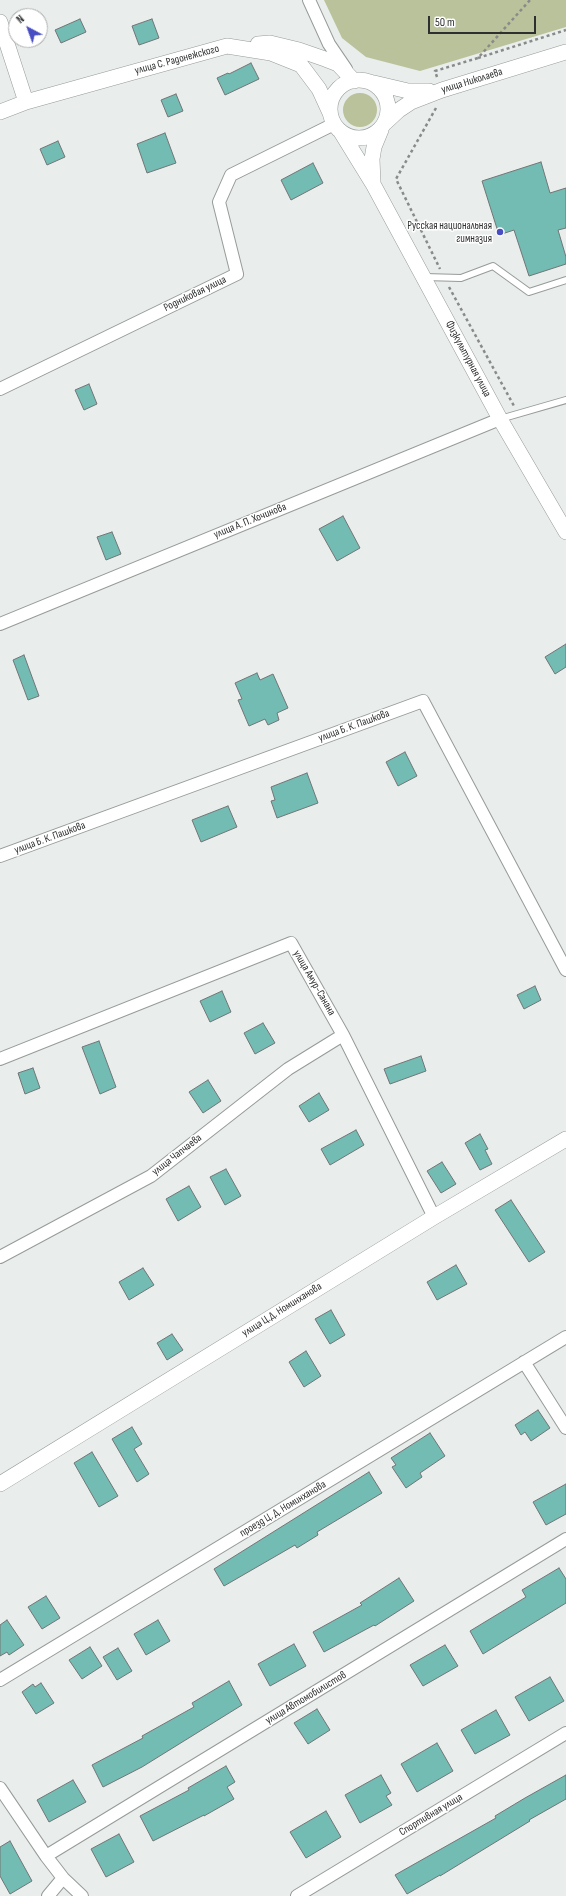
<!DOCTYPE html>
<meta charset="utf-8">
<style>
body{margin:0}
#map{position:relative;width:566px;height:1896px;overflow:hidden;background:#e9edeb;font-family:"Sofia Sans Condensed",sans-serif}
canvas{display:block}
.north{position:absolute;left:8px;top:8px;width:40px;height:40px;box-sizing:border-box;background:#fff;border:1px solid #abacac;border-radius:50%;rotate:319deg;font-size:11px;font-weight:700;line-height:16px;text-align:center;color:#2e2f2f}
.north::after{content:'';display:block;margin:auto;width:14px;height:18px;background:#484dc3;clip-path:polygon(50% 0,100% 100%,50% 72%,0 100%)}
.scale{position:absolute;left:428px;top:16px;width:108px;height:18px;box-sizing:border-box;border:2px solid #2e2f2f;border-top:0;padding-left:5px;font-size:12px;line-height:14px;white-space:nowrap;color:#2e2f2f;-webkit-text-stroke:3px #fff;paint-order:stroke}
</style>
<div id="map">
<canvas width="566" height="1896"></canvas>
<div class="north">N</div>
<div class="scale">50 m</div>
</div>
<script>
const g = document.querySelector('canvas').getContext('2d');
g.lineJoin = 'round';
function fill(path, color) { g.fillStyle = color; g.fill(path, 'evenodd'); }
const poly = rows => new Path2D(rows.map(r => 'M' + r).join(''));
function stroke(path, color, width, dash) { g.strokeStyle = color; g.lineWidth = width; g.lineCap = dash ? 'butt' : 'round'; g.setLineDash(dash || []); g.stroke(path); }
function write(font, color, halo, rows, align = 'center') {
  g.font = font + ' "Sofia Sans Condensed",sans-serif'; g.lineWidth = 3; g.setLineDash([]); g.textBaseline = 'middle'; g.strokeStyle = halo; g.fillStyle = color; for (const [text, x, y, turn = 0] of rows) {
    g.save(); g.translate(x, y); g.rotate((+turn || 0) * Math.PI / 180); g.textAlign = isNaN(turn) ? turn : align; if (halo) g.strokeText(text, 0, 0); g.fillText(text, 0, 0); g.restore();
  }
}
const green = poly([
 [324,0,566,0,566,27,420,71,366,57,342,38],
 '343 110a17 17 0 1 1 34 0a17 17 0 1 1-34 0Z'
]);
const building = poly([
 [80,19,86,32,61,43,55,30,80,19],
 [152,19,159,38,139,45,132,26,152,19],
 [251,63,259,79,225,95,217,78,228,73,229,74,251,63],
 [176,94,183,111,168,117,161,100,176,94],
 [165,133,176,163,147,173,137,144,165,133],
 [58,141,65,157,47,165,40,149,58,141],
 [541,162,550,193,566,188,566,228,558,230,566,257,566,264,529,276,514,230,499,235,482,181,541,162],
 [313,163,323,183,291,200,281,180,313,163],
 [89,384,97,404,84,410,75,390,89,384],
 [343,516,360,548,337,561,319,529,343,516],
 [112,532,121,554,106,560,97,537,112,532],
 [566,644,566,667,555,674,545,657,566,644],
 [24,655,39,696,28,700,13,660,24,655],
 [257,673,260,680,273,674,288,708,277,713,279,720,268,725,265,719,249,726,238,700,242,699,235,683,257,673],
 [405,752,417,776,398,786,386,762,405,752],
 [307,773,318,803,277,818,271,801,275,800,271,787,307,773],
 [228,806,237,827,201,842,192,820,228,806],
 [535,986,541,1000,524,1009,517,995,535,986],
 [222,991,231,1012,210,1022,200,1001,222,991],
 [263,1023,275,1043,255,1054,244,1033,263,1023],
 [99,1041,116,1087,100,1094,82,1047,99,1041],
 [421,1056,426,1071,390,1084,384,1069,421,1056],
 [33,1068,40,1088,25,1094,18,1073,33,1068],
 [208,1080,221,1101,203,1113,189,1092,208,1080],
 [319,1093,329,1110,309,1122,299,1106,319,1093],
 [356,1130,364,1145,330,1165,321,1149,356,1130],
 [480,1134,488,1149,485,1150,492,1164,480,1170,465,1143,480,1134],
 [442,1162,456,1184,441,1193,427,1171,442,1162],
 [226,1169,241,1196,225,1205,210,1177,226,1169],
 [189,1186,201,1207,178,1221,166,1199,189,1186],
 [511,1200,545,1252,529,1262,495,1210,511,1200],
 [456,1265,467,1284,437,1300,427,1282,456,1265],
 [143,1268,154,1285,129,1300,119,1282,143,1268],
 [331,1310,345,1335,330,1344,315,1319,331,1310],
 [172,1334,183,1350,167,1360,157,1343,172,1334],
 [306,1351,321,1376,304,1387,289,1362,306,1351],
 [538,1410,550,1428,531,1441,525,1432,521,1435,515,1425,538,1410],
 [132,1427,142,1444,134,1449,149,1474,137,1482,112,1439,132,1427],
 [430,1433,445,1456,420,1473,422,1477,406,1488,392,1467,396,1465,391,1458,430,1433],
 [92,1452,118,1496,99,1507,74,1463,92,1452],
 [369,1472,382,1493,317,1532,318,1535,297,1548,295,1545,224,1586,214,1569,369,1472],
 [566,1484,566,1514,546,1525,533,1502,566,1484],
 [559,1568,566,1579,566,1603,483,1654,470,1631,526,1597,522,1590,559,1568],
 [399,1578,414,1601,375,1626,374,1625,324,1652,313,1632,362,1605,360,1603,399,1578],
 [46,1596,60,1618,42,1629,28,1607,46,1596],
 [7,1620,24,1645,9,1655,7,1652,0,1656,0,1625,7,1620],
 [158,1620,170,1641,146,1655,134,1634,158,1620],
 [294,1644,306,1666,270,1686,258,1664,294,1644],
 [445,1645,458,1666,423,1686,410,1665,445,1645],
 [90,1647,102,1666,82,1679,69,1660,90,1647],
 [118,1648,132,1671,117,1680,103,1657,118,1648],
 [550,1677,564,1701,529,1721,515,1697,550,1677],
 [229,1681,242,1705,142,1767,103,1787,92,1765,143,1738,142,1736,194,1707,192,1703,229,1681],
 [41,1683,54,1703,36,1714,22,1692,33,1684,35,1687,41,1683],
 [317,1709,330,1730,308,1744,294,1723,317,1709],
 [496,1710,510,1735,475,1754,461,1730,496,1710],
 [437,1743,453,1771,417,1792,401,1764,437,1743],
 [226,1766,235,1782,227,1787,234,1799,204,1816,204,1815,153,1841,140,1816,189,1790,188,1788,226,1766],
 [381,1775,391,1793,386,1796,392,1805,360,1823,345,1795,381,1775],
 [566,1775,566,1799,529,1820,530,1821,440,1876,440,1875,407,1894,395,1875,496,1818,495,1816,525,1798,566,1775],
 [73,1780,86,1802,49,1822,37,1800,73,1780],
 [326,1811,341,1837,306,1858,290,1832,326,1811],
 [119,1834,134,1862,106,1877,91,1849,119,1834],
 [10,1841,32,1881,10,1894,0,1876,0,1847,10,1841]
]);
const path = poly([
 [478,58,566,30],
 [437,77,435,71,478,58,530,0],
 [436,108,396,179,440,269],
 [449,287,514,406]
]);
const service = poly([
 [424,277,461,278,493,266,529,292,566,280],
 [500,419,566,400]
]);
const minor = poly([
 [309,0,329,44,346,69],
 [0,389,237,274,219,202,231,175,334,124],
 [0,624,500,419],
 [0,856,423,701,566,970],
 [0,1059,291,943,343,1035,434,1217],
 [0,1257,151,1176,288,1069,343,1035],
 [524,1362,566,1428],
 [0,1680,566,1337],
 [0,1788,46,1856,63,1878,82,1896],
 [46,1856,566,1539],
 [48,1896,63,1878],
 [297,1896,566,1733]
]);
const tertiary = poly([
 [0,22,26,102],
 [258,44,270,43,299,50,325,59,338,64,354,81],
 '330 109a29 29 0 1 1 58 0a29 29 0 1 1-58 0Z',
 [374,83,408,91,429,91],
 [0,112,26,102,227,46,271,53,301,65,319,89,330,113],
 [385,123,399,110,411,102,442,90,566,52],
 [341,132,373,184,500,419,566,532],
 [373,183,372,159,374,147,381,130],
 [0,1484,434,1217,566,1139]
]);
const markers = [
 [500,232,4,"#484dc3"]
];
const streetNames = [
 ["улица С. Радонежского",177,60,-15],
 ["улица Николаева",472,81,-17],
 ["Родниковая улица",195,294,-26],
 ["Физкультурная улица",468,359,62],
 ["улица А. П. Хочинова",250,521,-22],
 ["улица Б. К. Пашкова",354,726,-20],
 ["улица Б. К. Пашкова",50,838,-20],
 ["улица Амур-Санана",314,983,60],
 ["улица Чапчаева",177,1155,-38],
 ["улица Ц.Д. Номинханова",282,1310,-32],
 ["проезд Ц. Д. Номинханова",283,1509,-31],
 ["улица Автомобилистов",306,1698,-31],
 ["Спортивная улица",431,1815,-31]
];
const poiNames = [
 ["Русская национальная",492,226],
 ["гимназия",492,239]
];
fill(green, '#b9c29a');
fill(building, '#72bcb3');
stroke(building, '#717575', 1);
stroke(service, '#969b98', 8);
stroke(minor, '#969b98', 14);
stroke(tertiary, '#969b98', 16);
stroke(path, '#898b8a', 2.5, [3, 3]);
stroke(service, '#fff', 6);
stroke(minor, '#fff', 12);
stroke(tertiary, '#fff', 15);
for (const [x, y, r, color] of markers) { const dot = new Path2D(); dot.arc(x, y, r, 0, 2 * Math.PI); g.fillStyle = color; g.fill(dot); stroke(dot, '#fff', 1.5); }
write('11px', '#2e2f2f', '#fff', streetNames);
write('11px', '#2e2f2f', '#fff', poiNames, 'right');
</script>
